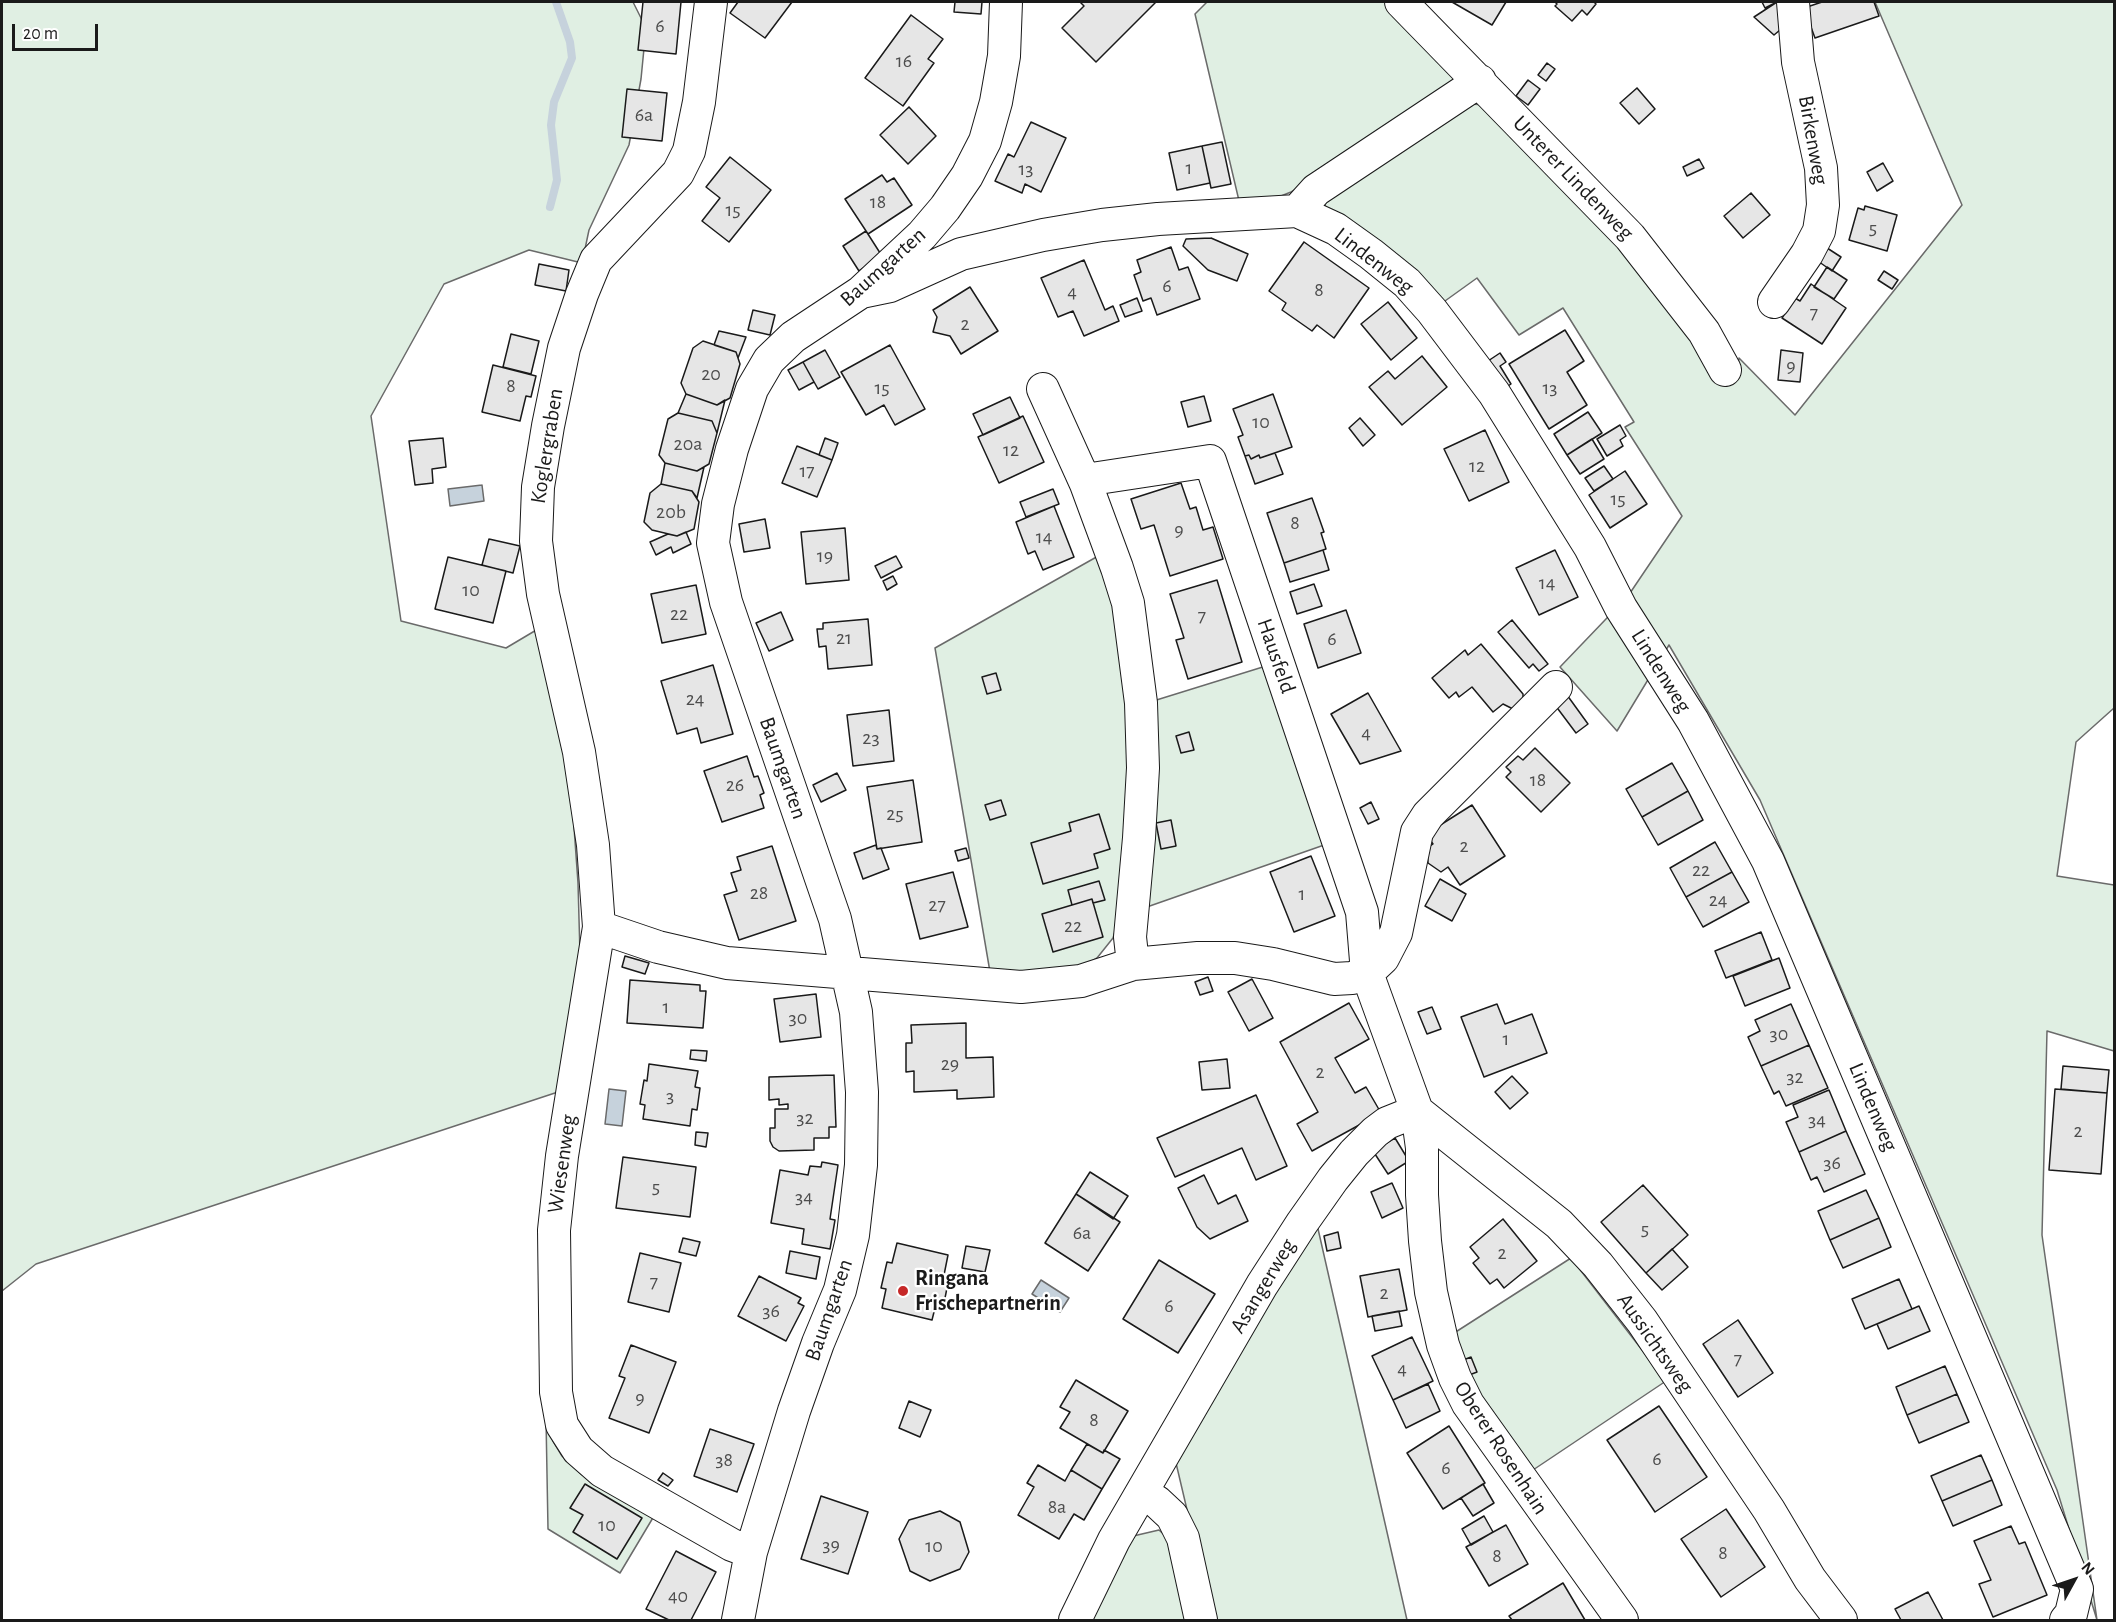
<!DOCTYPE html>
<style>
body{margin:0}
#map{position:relative;width:2116px;height:1622px;overflow:hidden;background:#fff;font-family:"Alegreya Sans",sans-serif}
canvas{display:block}
.frame{position:absolute;inset:0;border:3px solid #1a1a1a;pointer-events:none}
.north{position:absolute;left:2044px;top:1550px;width:60px;height:60px;-webkit-text-stroke:4px #fff;paint-order:stroke;rotate:50deg;font-size:16px;font-weight:700;line-height:24px;text-align:center;color:#1a1a1a}
.north::after{content:'';display:block;margin:auto;width:21px;height:27px;background:#1a1a1a;clip-path:polygon(50% 0,100% 100%,50% 72%,0 100%)}
.scale{position:absolute;left:12px;top:24px;width:86px;height:27px;box-sizing:border-box;border:3px solid #1a1a1a;border-top:0;padding-left:8px;font-size:18px;line-height:21px;white-space:nowrap;color:#1a1a1a;-webkit-text-stroke:4px #fff;paint-order:stroke}
</style>
<div id="map">
<canvas width="2116" height="1622"></canvas>
<div class="frame"></div>
<div class="north">N</div>
<div class="scale">20 m</div>
</div>
<script>
const g = document.querySelector('canvas').getContext('2d');
g.lineJoin = 'round';
function fill(path, color) { g.fillStyle = color; g.fill(path, 'evenodd'); }
const poly = rows => new Path2D(rows.map(r => 'M' + r).join(''));
function stroke(path, color, width, dash) { g.strokeStyle = color; g.lineWidth = width; g.lineCap = dash ? 'butt' : 'round'; g.setLineDash(dash || []); g.stroke(path); }
function write(font, color, halo, rows, align = 'center') {
  g.font = font + ' "Alegreya Sans",sans-serif'; g.lineWidth = 4.5; g.setLineDash([]); g.textBaseline = 'middle'; g.strokeStyle = halo; g.fillStyle = color; for (const [text, x, y, turn = 0] of rows) {
    g.save(); g.translate(x, y); g.rotate((+turn || 0) * Math.PI / 180); g.textAlign = isNaN(turn) ? turn : align; if (halo) g.strokeText(text, 0, 0); g.fillText(text, 0, 0); g.restore();
  }
}
const green = poly([
 [2,2,633,2,646,28,641,79,629,145,589,230,582,263,529,250,444,284,371,416,401,621,506,648,538,629,558,713,573,813,578,883,580,954,561,1091,36,1264,2,1291,2,2],
 [1207,2,1389,2,1456,76,1452,87,1310,182,1291,192,1271,200,1240,205,1195,14,1207,2],
 [1875,2,2114,2,2114,708,2076,742,2057,876,2114,885,2114,1051,2047,1031,2042,1235,2097,1620,2057,1490,1760,800,1669,645,1617,731,1560,667,1628,596,1682,516,1625,427,1634,422,1563,308,1519,335,1477,278,1438,306,1326,209,1324,202,1471,104,1486,105,1737,372,1739,358,1795,415,1962,205,1875,2],
 [1100,555,1122,635,1128,747,1128,836,1120,916,1113,938,1097,958,1084,966,1021,973,990,972,935,648,1100,555],
 [1266,666,1327,844,1144,908,1150,702,1266,666],
 [1316,1220,1407,1620,1213,1620,1176,1463,1316,1220],
 [1571,1258,1666,1381,1527,1474,1488,1420,1451,1335,1571,1258],
 [546,1419,553,1441,562,1456,581,1474,654,1516,620,1573,548,1529,546,1419],
 [1159,1530,1173,1543,1191,1620,1087,1620,1129,1537,1159,1530]
]);
const water = poly([
 [482,485,484,501,450,506,448,489,482,485],
 [609,1089,626,1091,622,1126,605,1124,609,1089],
 [1041,1280,1069,1298,1060,1312,1032,1294,1041,1280]
]);
const stream = poly([
 [550,207,557,180,551,125,554,102,572,58,570,42,556,2]
]);
const building = poly([
 [643,2,681,2,676,54,638,50,643,2],
 [738,2,792,2,765,38,730,13,738,2],
 [955,2,982,2,981,14,954,12,955,2],
 [1080,2,1156,2,1096,62,1062,28,1084,6,1080,2],
 [1452,2,1506,2,1492,25,1452,2],
 [1555,2,1594,2,1596,4,1587,15,1582,10,1572,21,1555,6,1557,4,1555,2],
 [1762,2,1777,2,1765,8,1762,2],
 [1777,2,1782,2,1786,25,1774,35,1754,17,1777,2],
 [1822,2,1874,2,1879,16,1815,38,1804,8,1822,2],
 [911,15,943,39,928,59,934,63,903,106,865,78,911,15],
 [1547,63,1555,69,1546,81,1538,75,1547,63],
 [1528,80,1540,89,1528,105,1516,96,1528,80],
 [1637,88,1655,109,1639,124,1620,103,1637,88],
 [627,89,667,93,662,141,622,137,627,89],
 [909,107,936,136,908,164,880,135,909,107],
 [1031,122,1066,138,1041,192,1025,184,1022,193,995,181,1008,154,1014,157,1031,122],
 [1222,142,1231,184,1211,188,1202,146,1222,142],
 [1202,146,1210,183,1177,190,1169,153,1202,146],
 [730,157,771,190,729,242,702,221,720,198,706,187,730,157],
 [1699,159,1704,168,1687,176,1683,167,1699,159],
 [1883,163,1893,181,1877,191,1867,172,1883,163],
 [882,175,887,182,894,178,912,205,868,234,845,199,882,175],
 [1751,193,1770,215,1743,238,1724,216,1751,193],
 [1865,206,1897,215,1887,251,1849,240,1858,208,1864,210,1865,206],
 [866,231,882,256,859,271,843,246,866,231],
 [1211,238,1248,254,1237,281,1208,270,1183,246,1186,239,1211,238],
 [1304,242,1369,288,1334,338,1317,325,1312,331,1282,310,1286,303,1269,291,1304,242],
 [1824,246,1841,257,1832,271,1815,259,1824,246],
 [1171,247,1179,270,1188,267,1200,299,1157,315,1151,298,1143,301,1134,275,1141,272,1137,260,1171,247],
 [1084,260,1105,310,1113,306,1119,321,1084,336,1073,311,1058,317,1041,278,1084,260],
 [539,264,569,270,566,291,535,285,539,264],
 [1827,267,1847,280,1834,299,1814,287,1827,267],
 [1884,271,1898,280,1892,289,1878,280,1884,271],
 [1811,284,1846,308,1822,344,1782,318,1795,298,1800,301,1811,284],
 [970,287,998,331,961,354,950,336,933,332,937,317,933,310,970,287],
 [1137,298,1142,311,1125,317,1120,305,1137,298],
 [1388,302,1417,338,1391,360,1361,324,1388,302],
 [753,310,775,315,770,335,748,330,753,310],
 [1565,330,1584,361,1567,372,1587,405,1549,429,1509,364,1565,330],
 [719,331,746,337,738,358,736,352,714,345,719,331],
 [511,334,539,341,531,374,503,367,511,334],
 [703,341,736,352,740,364,730,398,717,405,686,394,681,383,693,348,703,341],
 [890,345,925,409,895,425,884,405,866,415,841,372,890,345],
 [825,350,840,377,818,389,803,362,825,350],
 [1781,350,1803,353,1800,382,1778,380,1781,350],
 [1500,353,1506,362,1500,366,1511,384,1505,388,1488,361,1500,353],
 [1422,356,1447,387,1402,425,1369,387,1388,371,1395,379,1422,356],
 [803,362,814,382,799,390,788,370,803,362],
 [493,365,536,376,531,397,526,396,520,421,482,412,493,365],
 [686,394,717,405,725,400,717,433,712,421,678,413,686,394],
 [1273,394,1292,447,1260,458,1259,455,1251,459,1249,455,1245,456,1238,437,1243,435,1233,409,1273,394],
 [1204,396,1211,421,1188,427,1181,402,1204,396],
 [1010,397,1020,418,983,435,973,414,1010,397],
 [1588,412,1602,433,1567,455,1554,434,1588,412],
 [678,413,712,421,717,433,709,464,697,471,665,463,659,455,668,419,678,413],
 [1023,416,1044,462,999,483,978,437,1023,416],
 [1360,418,1375,435,1363,446,1349,428,1360,418],
 [1620,425,1626,436,1620,440,1623,446,1607,456,1597,439,1620,425],
 [1485,430,1509,482,1469,501,1444,449,1485,430],
 [443,438,446,467,432,469,433,483,415,485,409,441,443,438],
 [825,438,838,443,832,460,819,455,825,438],
 [1592,439,1604,459,1580,474,1567,455,1592,439],
 [797,446,832,460,817,497,782,483,797,446],
 [1275,453,1283,474,1255,484,1245,456,1249,455,1251,459,1259,455,1260,458,1275,453],
 [665,463,697,471,704,467,697,498,692,491,661,484,665,463],
 [1604,466,1613,479,1594,491,1585,478,1604,466],
 [1625,471,1647,504,1610,528,1589,495,1625,471],
 [1181,483,1190,509,1196,507,1203,530,1213,527,1223,559,1170,576,1154,525,1141,529,1131,499,1181,483],
 [661,484,692,491,699,502,694,529,677,536,652,530,644,522,650,493,661,484],
 [1053,489,1059,504,1026,517,1020,502,1053,489],
 [1312,498,1324,532,1321,533,1326,549,1284,563,1267,513,1312,498],
 [1054,506,1074,557,1043,570,1035,551,1028,554,1016,522,1054,506],
 [765,519,770,548,744,552,739,524,765,519],
 [845,528,849,580,806,584,801,532,845,528],
 [686,532,691,544,673,553,671,547,656,555,650,542,668,534,677,536,686,532],
 [489,539,520,546,513,573,482,565,489,539],
 [1323,550,1329,570,1290,582,1284,563,1323,550],
 [1555,550,1578,597,1539,615,1516,568,1555,550],
 [896,556,902,567,881,578,875,566,896,556],
 [448,557,506,571,493,623,435,609,448,557],
 [893,576,897,584,887,590,883,581,893,576],
 [1217,580,1242,662,1188,679,1176,640,1184,638,1170,594,1217,580],
 [1314,584,1322,606,1297,614,1290,592,1314,584],
 [696,585,706,634,662,643,651,594,696,585],
 [1346,610,1361,653,1318,668,1304,624,1346,610],
 [781,612,793,640,769,651,756,623,781,612],
 [868,619,872,665,828,669,826,646,819,647,817,629,823,629,823,623,868,619],
 [1512,620,1548,664,1539,671,1533,664,1529,668,1498,632,1512,620],
 [1481,644,1523,694,1523,701,1513,709,1503,704,1493,712,1472,687,1459,697,1456,692,1449,698,1432,678,1465,650,1468,655,1481,644],
 [713,665,733,734,701,743,697,728,677,734,661,681,713,665],
 [996,673,1001,690,987,694,982,677,996,673],
 [1368,693,1401,751,1360,764,1331,714,1368,693],
 [1567,695,1588,724,1576,733,1555,705,1567,695],
 [889,710,894,761,853,766,847,715,889,710],
 [1189,732,1194,750,1181,753,1176,736,1189,732],
 [1535,748,1570,783,1541,812,1506,777,1511,772,1506,767,1518,756,1523,760,1535,748],
 [747,756,754,777,758,776,764,793,760,795,764,808,722,822,704,771,747,756],
 [1672,763,1688,791,1642,817,1626,789,1672,763],
 [837,773,846,790,821,802,813,785,837,773],
 [913,780,922,842,877,849,867,787,913,780],
 [1688,791,1703,820,1658,845,1642,817,1688,791],
 [1001,800,1006,815,990,820,985,805,1001,800],
 [1371,802,1379,819,1368,824,1360,808,1371,802],
 [1472,805,1505,856,1460,885,1448,867,1441,872,1428,863,1427,848,1433,844,1426,834,1472,805],
 [1099,814,1110,849,1094,854,1098,868,1043,884,1031,843,1071,831,1069,823,1099,814],
 [1171,820,1176,846,1161,849,1156,823,1171,820],
 [1715,842,1732,872,1686,897,1670,868,1715,842],
 [876,845,877,849,881,848,889,869,863,879,854,853,876,845],
 [772,846,796,921,739,940,724,895,737,891,731,873,741,870,737,857,772,846],
 [966,848,969,858,958,861,955,851,966,848],
 [1311,856,1335,916,1294,932,1270,872,1311,856],
 [953,872,968,927,920,939,906,884,953,872],
 [1732,872,1749,902,1703,927,1686,897,1732,872],
 [1440,879,1466,894,1452,921,1425,906,1440,879],
 [1099,881,1105,900,1093,903,1092,899,1072,905,1068,890,1099,881],
 [1092,899,1103,937,1053,952,1042,914,1092,899],
 [1761,932,1772,960,1726,978,1715,951,1761,932],
 [625,956,649,963,645,974,622,967,625,956],
 [1779,958,1790,988,1745,1006,1733,976,1779,958],
 [1208,977,1213,991,1200,995,1195,982,1208,977],
 [1252,979,1273,1018,1249,1031,1228,992,1252,979],
 [630,980,700,985,700,991,706,991,703,1028,627,1023,630,980],
 [816,994,821,1037,780,1042,774,999,816,994],
 [1349,1003,1369,1039,1335,1058,1355,1093,1366,1087,1381,1113,1312,1151,1297,1124,1318,1112,1280,1042,1349,1003],
 [1497,1004,1505,1024,1532,1014,1547,1053,1484,1077,1461,1017,1497,1004],
 [1791,1004,1809,1045,1761,1066,1748,1037,1760,1031,1755,1020,1791,1004],
 [1432,1007,1441,1029,1427,1034,1418,1012,1432,1007],
 [966,1023,966,1058,993,1057,994,1097,957,1099,957,1090,914,1092,914,1071,906,1072,906,1043,912,1043,911,1025,966,1023],
 [1809,1045,1828,1088,1786,1106,1779,1091,1774,1094,1761,1066,1809,1045],
 [691,1050,707,1051,706,1061,690,1059,691,1050],
 [1227,1059,1230,1088,1202,1090,1199,1062,1227,1059],
 [649,1064,698,1071,695,1087,700,1088,697,1110,692,1109,690,1126,643,1119,645,1105,640,1104,644,1080,647,1081,649,1064],
 [2063,1066,2109,1070,2107,1093,2061,1089,2063,1066],
 [834,1075,836,1127,829,1127,829,1138,814,1138,814,1150,779,1151,773,1147,770,1141,770,1128,775,1128,775,1109,788,1109,788,1104,779,1105,779,1099,769,1100,769,1077,834,1075],
 [1512,1076,1528,1093,1510,1109,1495,1092,1512,1076],
 [2055,1089,2107,1093,2101,1174,2049,1170,2055,1089],
 [1829,1090,1846,1131,1799,1152,1786,1122,1798,1117,1793,1105,1829,1090],
 [1256,1095,1287,1166,1256,1180,1242,1148,1175,1177,1157,1138,1256,1095],
 [1846,1131,1865,1174,1824,1192,1817,1177,1811,1180,1799,1152,1846,1131],
 [696,1132,708,1133,706,1147,695,1145,696,1132],
 [1395,1138,1409,1161,1388,1174,1373,1151,1395,1138],
 [623,1157,696,1167,690,1217,616,1208,623,1157],
 [822,1162,838,1165,830,1219,835,1220,830,1249,802,1244,804,1229,771,1223,780,1170,808,1175,810,1166,821,1167,822,1162],
 [1090,1172,1128,1196,1113,1219,1076,1194,1090,1172],
 [1204,1175,1218,1204,1236,1195,1248,1221,1210,1239,1197,1227,1178,1188,1204,1175],
 [1392,1183,1403,1208,1382,1218,1371,1192,1392,1183],
 [1643,1185,1688,1235,1646,1273,1601,1222,1643,1185],
 [1866,1190,1879,1218,1830,1240,1818,1211,1866,1190],
 [1076,1194,1120,1222,1088,1271,1045,1243,1076,1194],
 [1879,1218,1891,1247,1843,1268,1830,1240,1879,1218],
 [1503,1219,1537,1261,1504,1288,1497,1279,1490,1284,1473,1263,1479,1258,1470,1247,1503,1219],
 [1338,1232,1341,1248,1327,1251,1324,1236,1338,1232],
 [683,1238,700,1242,696,1256,679,1252,683,1238],
 [897,1243,948,1255,944,1275,948,1283,944,1303,935,1308,932,1320,882,1308,886,1289,881,1288,887,1262,892,1263,897,1243],
 [966,1246,990,1250,985,1272,962,1268,966,1246],
 [1672,1249,1688,1267,1662,1290,1646,1273,1672,1249],
 [790,1251,820,1257,816,1279,786,1273,790,1251],
 [640,1253,681,1263,669,1312,628,1302,640,1253],
 [1159,1260,1215,1294,1178,1353,1123,1319,1159,1260],
 [1399,1269,1407,1310,1368,1317,1360,1276,1399,1269],
 [759,1276,801,1298,798,1303,804,1306,786,1341,738,1316,759,1276],
 [1899,1279,1912,1309,1865,1329,1852,1299,1899,1279],
 [1919,1306,1930,1331,1888,1349,1877,1324,1919,1306],
 [1399,1311,1402,1326,1375,1331,1372,1316,1399,1311],
 [1738,1320,1773,1373,1738,1397,1703,1344,1738,1320],
 [1412,1337,1433,1381,1393,1400,1372,1356,1412,1337],
 [631,1345,676,1362,649,1433,609,1418,625,1378,619,1376,631,1345],
 [1471,1357,1477,1372,1464,1377,1458,1362,1471,1357],
 [1945,1366,1957,1394,1907,1415,1896,1387,1945,1366],
 [1076,1380,1128,1411,1103,1453,1060,1428,1070,1412,1060,1407,1076,1380],
 [1428,1384,1440,1411,1406,1428,1393,1400,1428,1384],
 [1957,1394,1969,1422,1919,1443,1907,1415,1957,1394],
 [909,1401,931,1410,920,1437,899,1428,909,1401],
 [1659,1406,1707,1477,1655,1512,1607,1440,1659,1406],
 [1449,1426,1485,1483,1443,1509,1407,1453,1449,1426],
 [710,1429,754,1444,737,1492,694,1476,710,1429],
 [1087,1444,1103,1453,1104,1450,1120,1459,1102,1489,1071,1470,1087,1444],
 [1981,1455,1992,1480,1942,1501,1931,1476,1981,1455],
 [1038,1465,1065,1481,1071,1470,1102,1489,1084,1520,1074,1514,1059,1539,1018,1515,1034,1487,1027,1483,1038,1465],
 [663,1473,673,1480,668,1486,658,1480,663,1473],
 [1992,1480,2002,1505,1953,1526,1942,1501,1992,1480],
 [585,1484,642,1518,617,1559,573,1532,583,1515,570,1508,585,1484],
 [1483,1484,1494,1503,1473,1516,1461,1498,1483,1484],
 [821,1496,868,1512,848,1574,801,1559,821,1496],
 [1726,1509,1765,1567,1721,1597,1681,1539,1726,1509],
 [940,1511,960,1522,969,1552,960,1569,930,1581,910,1571,899,1539,909,1520,940,1511],
 [1484,1516,1493,1532,1471,1545,1462,1529,1484,1516],
 [1506,1525,1528,1564,1489,1586,1466,1547,1506,1525],
 [2011,1526,2019,1544,2025,1542,2047,1595,1993,1617,1979,1584,1991,1580,1974,1541,2011,1526],
 [676,1551,716,1572,691,1620,669,1620,646,1609,676,1551],
 [1563,1583,1585,1620,1512,1620,1509,1616,1563,1583],
 [1928,1592,1943,1620,1901,1620,1895,1609,1928,1592]
]);
const minor = poly([
 [1401,2,1630,237,1704,332,1725,370],
 [1297,211,1316,190,1480,81],
 [861,292,890,286,961,254,1043,235,1102,225,1158,219,1297,211,1336,229,1371,254,1407,283,1432,311,1494,393,1590,547,1621,608,1693,721,1768,861,2077,1589,2071,1614,2066,1620],
 [1774,302,1807,254,1819,231,1823,205,1821,168,1798,62,1793,2],
 [1043,389,1086,484,1117,568,1128,603,1141,703,1143,768,1139,838,1130,937,1133,964],
 [599,927,593,845,579,752,543,594,536,541,538,487,548,426,564,348,582,294,596,260,678,173,689,151,699,102,711,2],
 [1417,1111,1559,1224,1598,1265,1642,1321,1769,1510,1810,1579,1841,1620],
 [1417,1111,1422,1148,1422,1195,1425,1241,1431,1292,1443,1345,1455,1378,1468,1404,1622,1620],
 [1142,1492,1157,1502,1172,1516,1183,1538,1201,1620],
 [751,1552,732,1545,602,1471,578,1450,562,1425,556,1392,554,1230,562,1156,599,927,658,947,727,963,1021,987,1081,981,1133,964,1198,958,1235,958,1273,964,1334,979,1352,978,1367,973,1383,958,1396,933,1417,832,1428,815,1556,687],
 [738,1620,751,1552,794,1411,818,1343,840,1290,853,1235,861,1165,862,1092,856,1012,835,919,726,602,713,543,718,504,732,449,752,389,769,360,793,337,861,292,922,235,945,208,967,176,985,141,996,102,1004,56,1006,2],
 [1075,1620,1114,1540,1262,1285,1302,1223,1333,1179,1354,1153,1375,1132,1387,1123,1417,1111,1367,973,1362,912,1210,461,1085,480]
]);
const markers = [
 [903,1291,6,"#c62828"]
];
const numberNames = [
 ["6",660,26],
 ["16",904,61],
 ["6a",644,115],
 ["1",1189,168],
 ["13",1026,169],
 ["18",878,202],
 ["15",733,210],
 ["5",1873,228],
 ["6",1167,286],
 ["8",1319,290],
 ["4",1072,292],
 ["7",1814,313],
 ["2",965,324],
 ["9",1791,366],
 ["20",711,374],
 ["8",511,386],
 ["15",882,388],
 ["13",1550,388],
 ["10",1261,422],
 ["20a",688,444],
 ["12",1011,450],
 ["12",1477,466],
 ["17",807,471],
 ["15",1618,499],
 ["20b",671,512],
 ["8",1295,523],
 ["9",1179,530],
 ["14",1044,537],
 ["19",825,556],
 ["14",1547,583],
 ["10",471,590],
 ["22",679,614],
 ["7",1202,616],
 ["21",844,638],
 ["6",1332,639],
 ["24",695,699],
 ["4",1366,733],
 ["23",871,738],
 ["18",1538,780],
 ["26",735,785],
 ["25",895,814],
 ["2",1464,846],
 ["22",1701,870],
 ["28",759,893],
 ["1",1302,894],
 ["24",1718,900],
 ["27",937,905],
 ["22",1073,926],
 ["1",666,1007],
 ["30",798,1018],
 ["30",1779,1034],
 ["1",1506,1039],
 ["29",950,1064],
 ["2",1320,1072],
 ["32",1795,1077],
 ["3",670,1096],
 ["32",805,1118],
 ["34",1817,1120],
 ["2",2078,1131],
 ["36",1832,1163],
 ["5",656,1187],
 ["34",804,1197],
 ["5",1645,1229],
 ["6a",1082,1233],
 ["2",1502,1253],
 ["7",654,1282],
 ["2",1384,1293],
 ["6",1169,1306],
 ["36",771,1311],
 ["7",1738,1359],
 ["4",1402,1369],
 ["9",640,1398],
 ["8",1094,1420],
 ["6",1657,1459],
 ["38",724,1460],
 ["6",1446,1468],
 ["8a",1057,1507],
 ["10",607,1525],
 ["39",831,1545],
 ["10",934,1546],
 ["8",1723,1553],
 ["8",1497,1556],
 ["40",678,1596]
];
const streetNames = [
 ["Birkenweg",1813,140,80],
 ["Unterer Lindenweg",1573,178,46],
 ["Lindenweg",1374,261,38],
 ["Baumgarten",883,267,-42],
 ["Koglergraben",547,446,-81],
 ["Hausfeld",1276,656,71],
 ["Lindenweg",1661,671,58],
 ["Baumgarten",783,768,71],
 ["Lindenweg",1873,1107,67],
 ["Wiesenweg",562,1164,-82],
 ["Asangerweg",1263,1286,-59],
 ["Baumgarten",829,1310,-71],
 ["Aussichtsweg",1655,1343,55],
 ["Oberer Rosenhain",1501,1448,57]
];
const poiNames = [
 ["Ringana",915,1278],
 ["Frischepartnerin",915,1303]
];
fill(green, '#e0efe3');
stroke(green, '#6a6a6a', 1.5);
fill(water, '#c6d2dc');
stroke(water, '#6a6a6a', 1.5);
stroke(stream, '#c6d2dc', 8);
fill(building, '#e6e6e6');
stroke(building, '#1a1a1a', 1.5);
stroke(minor, '#1a1a1a', 34);
stroke(minor, '#fff', 32);
for (const [x, y, r, color] of markers) { const dot = new Path2D(); dot.arc(x, y, r, 0, 2 * Math.PI); g.fillStyle = color; g.fill(dot); stroke(dot, '#fff', 2); }
write('20px', '#4d4d4d', null, numberNames);
write('22px', '#1a1a1a', '#fff', streetNames);
write('bold 22px', '#1a1a1a', '#fff', poiNames, 'left');
</script>
